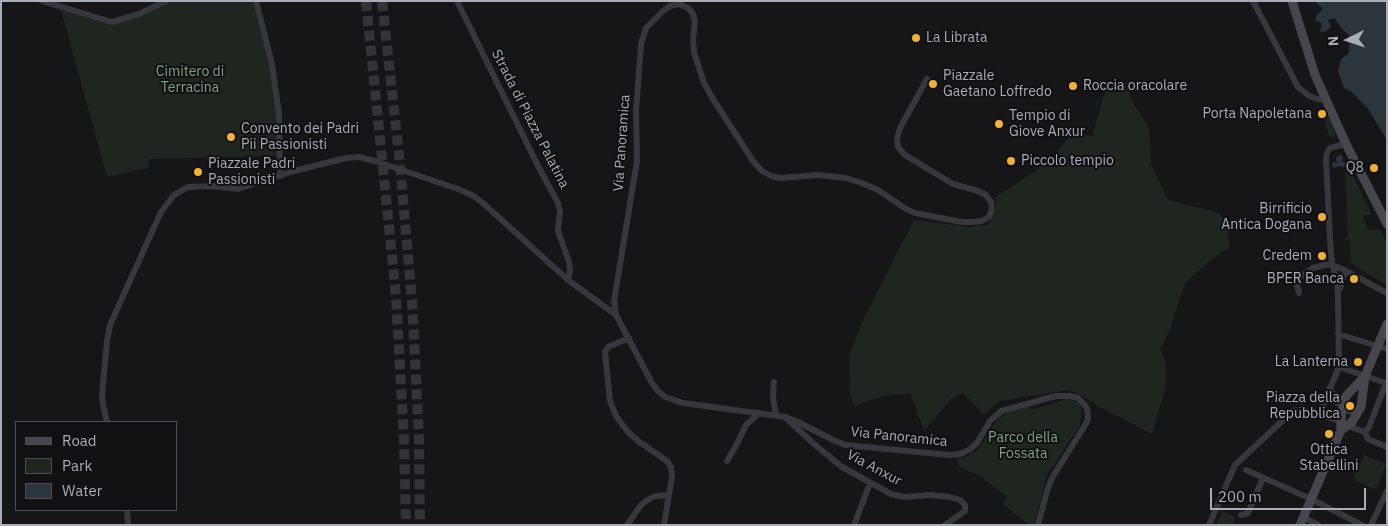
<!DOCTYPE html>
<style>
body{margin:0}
#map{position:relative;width:1388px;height:526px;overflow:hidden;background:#161618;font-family:"IBM Plex Sans",sans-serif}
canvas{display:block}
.frame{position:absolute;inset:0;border:2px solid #a8adb8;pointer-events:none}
.legend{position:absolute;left:15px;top:421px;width:162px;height:90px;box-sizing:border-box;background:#111113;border:1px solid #4d4f55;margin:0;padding:6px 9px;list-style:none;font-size:15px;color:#a8adb8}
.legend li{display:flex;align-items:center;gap:10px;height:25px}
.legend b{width:25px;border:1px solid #4d4f55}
.north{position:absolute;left:1323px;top:15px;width:50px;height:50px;-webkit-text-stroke:4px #111113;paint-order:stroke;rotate:266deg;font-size:14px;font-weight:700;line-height:20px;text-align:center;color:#a8adb8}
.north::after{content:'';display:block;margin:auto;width:18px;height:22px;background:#a8adb8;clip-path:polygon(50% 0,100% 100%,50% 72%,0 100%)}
.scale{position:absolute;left:1210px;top:488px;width:156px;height:22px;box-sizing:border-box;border:2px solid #a8adb8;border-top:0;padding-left:6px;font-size:15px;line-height:18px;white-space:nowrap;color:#a8adb8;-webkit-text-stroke:4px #111113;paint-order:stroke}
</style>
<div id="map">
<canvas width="1388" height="526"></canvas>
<div class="frame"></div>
<ul class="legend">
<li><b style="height:6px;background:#45474d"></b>Road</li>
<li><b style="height:14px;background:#1e261f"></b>Park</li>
<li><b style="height:14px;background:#2c353c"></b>Water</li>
</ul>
<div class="north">N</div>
<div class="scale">200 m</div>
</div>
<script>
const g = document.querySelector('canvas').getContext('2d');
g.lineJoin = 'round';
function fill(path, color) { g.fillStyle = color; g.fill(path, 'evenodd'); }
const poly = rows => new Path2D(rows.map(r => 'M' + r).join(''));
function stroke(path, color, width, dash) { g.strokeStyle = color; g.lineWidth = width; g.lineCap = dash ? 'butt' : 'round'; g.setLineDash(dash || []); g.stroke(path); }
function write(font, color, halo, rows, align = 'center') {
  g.font = font + ' "IBM Plex Sans",sans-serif'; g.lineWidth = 4; g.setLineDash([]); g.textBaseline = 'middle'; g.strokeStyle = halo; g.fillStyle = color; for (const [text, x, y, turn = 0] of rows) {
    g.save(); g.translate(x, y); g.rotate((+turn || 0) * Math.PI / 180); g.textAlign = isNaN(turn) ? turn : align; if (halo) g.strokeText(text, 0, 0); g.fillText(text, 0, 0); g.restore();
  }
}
const green = poly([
 [169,1,255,1,282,111,282,156,149,159,148,168,107,177,61,10,113,24,164,6],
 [1108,81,1126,83,1134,105,1149,127,1151,165,1168,200,1219,213,1226,223,1230,247,1210,261,1185,283,1170,330,1160,349,1166,364,1166,386,1152,434,1099,407,1081,395,1067,390,1000,401,984,415,963,393,950,400,924,431,910,393,883,396,855,406,850,395,849,355,862,322,914,220,969,227,988,225,995,213,996,197,1048,162,1073,132,1092,136],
 [1324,115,1327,115,1336,134,1334,138,1329,137],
 [1351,171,1371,213,1370,215,1364,215,1363,216,1368,230,1380,230,1387,244,1387,286,1351,263,1350,240,1342,241,1342,239,1348,238,1345,172],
 [1067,399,1079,402,1082,413,1079,427,1047,475,1034,525,1029,525,1003,504,1007,497,980,476,958,466,957,459,965,457,978,450,995,423,1004,414,1028,406,1032,410],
 [1364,455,1386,464,1379,483,1374,489,1354,480,1355,477,1354,477],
 [1222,511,1236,517,1233,525,1216,525]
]);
const water = poly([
 [1315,1,1387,1,1387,140,1368,109,1352,92,1344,88,1338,71,1341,59,1349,53,1349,35,1343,30,1334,18,1328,20,1331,26,1327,31,1322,32,1320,31,1322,24,1320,22,1316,21,1316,16,1323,9],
 [1339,155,1342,156,1343,158,1342,162,1347,162,1349,167,1347,168,1340,166,1333,168,1332,163,1337,162,1336,158]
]);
const trunkTunnel = poly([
 [366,1,396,296,404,439,406,525],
 [382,1,399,155,412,300,419,439,420,525]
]);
const minor = poly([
 [42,1,112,22,139,14,166,1],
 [256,1,272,64,279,114,280,176],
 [457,1,538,166,558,203,560,211,558,231,569,262,570,271,568,280],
 [1253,1,1298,87,1309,96,1317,99,1326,100],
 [927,79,900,128,897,139,898,147,905,155,953,184,978,191,986,195,991,202,992,210,989,217,982,221,974,222,962,222,915,213,906,209,878,190,862,183,846,178,818,175,780,178,771,176,762,171,753,161,713,99,704,83,694,52,693,39,695,22,693,14,688,8,679,4,670,6,663,11,646,28,641,44,636,111,637,161,616,289,614,302,616,315,652,383,657,390,665,397,683,403,786,417,798,422,833,440,845,445,949,455,960,454,969,450,977,443,990,421,1001,411,1056,396,1070,396,1078,398,1087,408,1088,417,1087,422,1052,478,1047,491,1038,525],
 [1340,289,1345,270],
 [1299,293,1297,285,1298,278,1313,268,1325,265,1332,265,1342,269,1387,293],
 [1338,334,1387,349],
 [629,338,608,347,605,352,610,401,616,416,628,432,638,441,667,461,671,467,672,477,664,525],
 [1339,367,1338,297,1337,280,1332,265,1330,240,1326,158,1327,153,1330,148,1346,144],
 [774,382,773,398,776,415],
 [1330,388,1337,403,1343,404,1345,409,1350,412,1356,411,1359,409],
 [1319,415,1339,367,1386,383,1369,427,1365,432],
 [786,418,814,444,842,467,891,494,904,497,931,495,950,497,960,500,965,505,965,511,945,525],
 [107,422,103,405,102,395,107,341,110,325,161,212,174,195,188,187,213,186,238,189,294,171,346,158,359,157,375,161,458,189,474,196,484,204,568,280,616,315],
 [1348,426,1365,432],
 [1365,432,1368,439,1387,447],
 [727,461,737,444,746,425,759,413],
 [1246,470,1311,499,1362,525],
 [127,510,128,525],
 [1241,515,1248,513,1263,478],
 [1303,517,1318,525],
 [627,525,641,505,646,501,655,496,669,495],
 [854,525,870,483],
 [1209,525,1235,465,1293,411,1301,410,1341,421],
 [1371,525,1387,491]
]);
const secondary = poly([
 [1292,1,1315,75,1346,144,1387,224],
 [1341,430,1352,422,1361,407,1365,376,1387,324],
 [1300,525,1341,430,1341,417,1344,400,1347,395,1365,376]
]);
const markers = [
 [916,38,5,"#f2b134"],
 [933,84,5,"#f2b134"],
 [1073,86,5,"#f2b134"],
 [1322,114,5,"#f2b134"],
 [999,124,5,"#f2b134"],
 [231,137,5,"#f2b134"],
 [1011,161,5,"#f2b134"],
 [1374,168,5,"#f2b134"],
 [198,172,5,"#f2b134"],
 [1322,217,5,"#f2b134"],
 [1322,256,5,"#f2b134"],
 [1354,279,5,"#f2b134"],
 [1358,362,5,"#f2b134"],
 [1350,406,5,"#f2b134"],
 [1329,434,5,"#f2b134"]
];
const poiNames = [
 ["La Librata",926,38],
 ["Piazzale",943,76],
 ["Gaetano Loffredo",943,92],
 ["Roccia oracolare",1083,86],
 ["Porta Napoletana",1312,114,"right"],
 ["Tempio di",1009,116],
 ["Giove Anxur",1009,132],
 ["Convento dei Padri",241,129],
 ["Pii Passionisti",241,145],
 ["Piccolo tempio",1021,161],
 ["Piazzale Padri",208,164],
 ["Passionisti",208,180],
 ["Q8",1364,168,"right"],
 ["Birrificio",1312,209,"right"],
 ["Antica Dogana",1312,225,"right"],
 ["Credem",1312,256,"right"],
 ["BPER Banca",1344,279,"right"],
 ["La Lanterna",1348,362,"right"],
 ["Piazza della",1340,398,"right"],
 ["Repubblica",1340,414,"right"],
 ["Ottica",1329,450,"center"],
 ["Stabellini",1329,466,"center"]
];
const parkNames = [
 ["Cimitero di",190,72],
 ["Terracina",190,88],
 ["Parco della",1023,438],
 ["Fossata",1023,454]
];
const streetNames = [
 ["Strada di Piazza Palatina",530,119,63],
 ["Via Panoramica",622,143,-86],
 ["Via Panoramica",899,437,6],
 ["Via Anxur",874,468,28]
];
fill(green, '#1e261f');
fill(water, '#2c353c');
stroke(trunkTunnel, '#333438', 10, [10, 5]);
stroke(minor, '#37383d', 6);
stroke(secondary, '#45474d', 9);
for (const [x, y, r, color] of markers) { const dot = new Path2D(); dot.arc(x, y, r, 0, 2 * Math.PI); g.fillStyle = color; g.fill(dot); stroke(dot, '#111113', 2); }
write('14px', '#a8adb8', '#111113', poiNames, 'left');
write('14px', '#7fa381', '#111113', parkNames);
write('14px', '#a8adb8', '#111113', streetNames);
</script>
